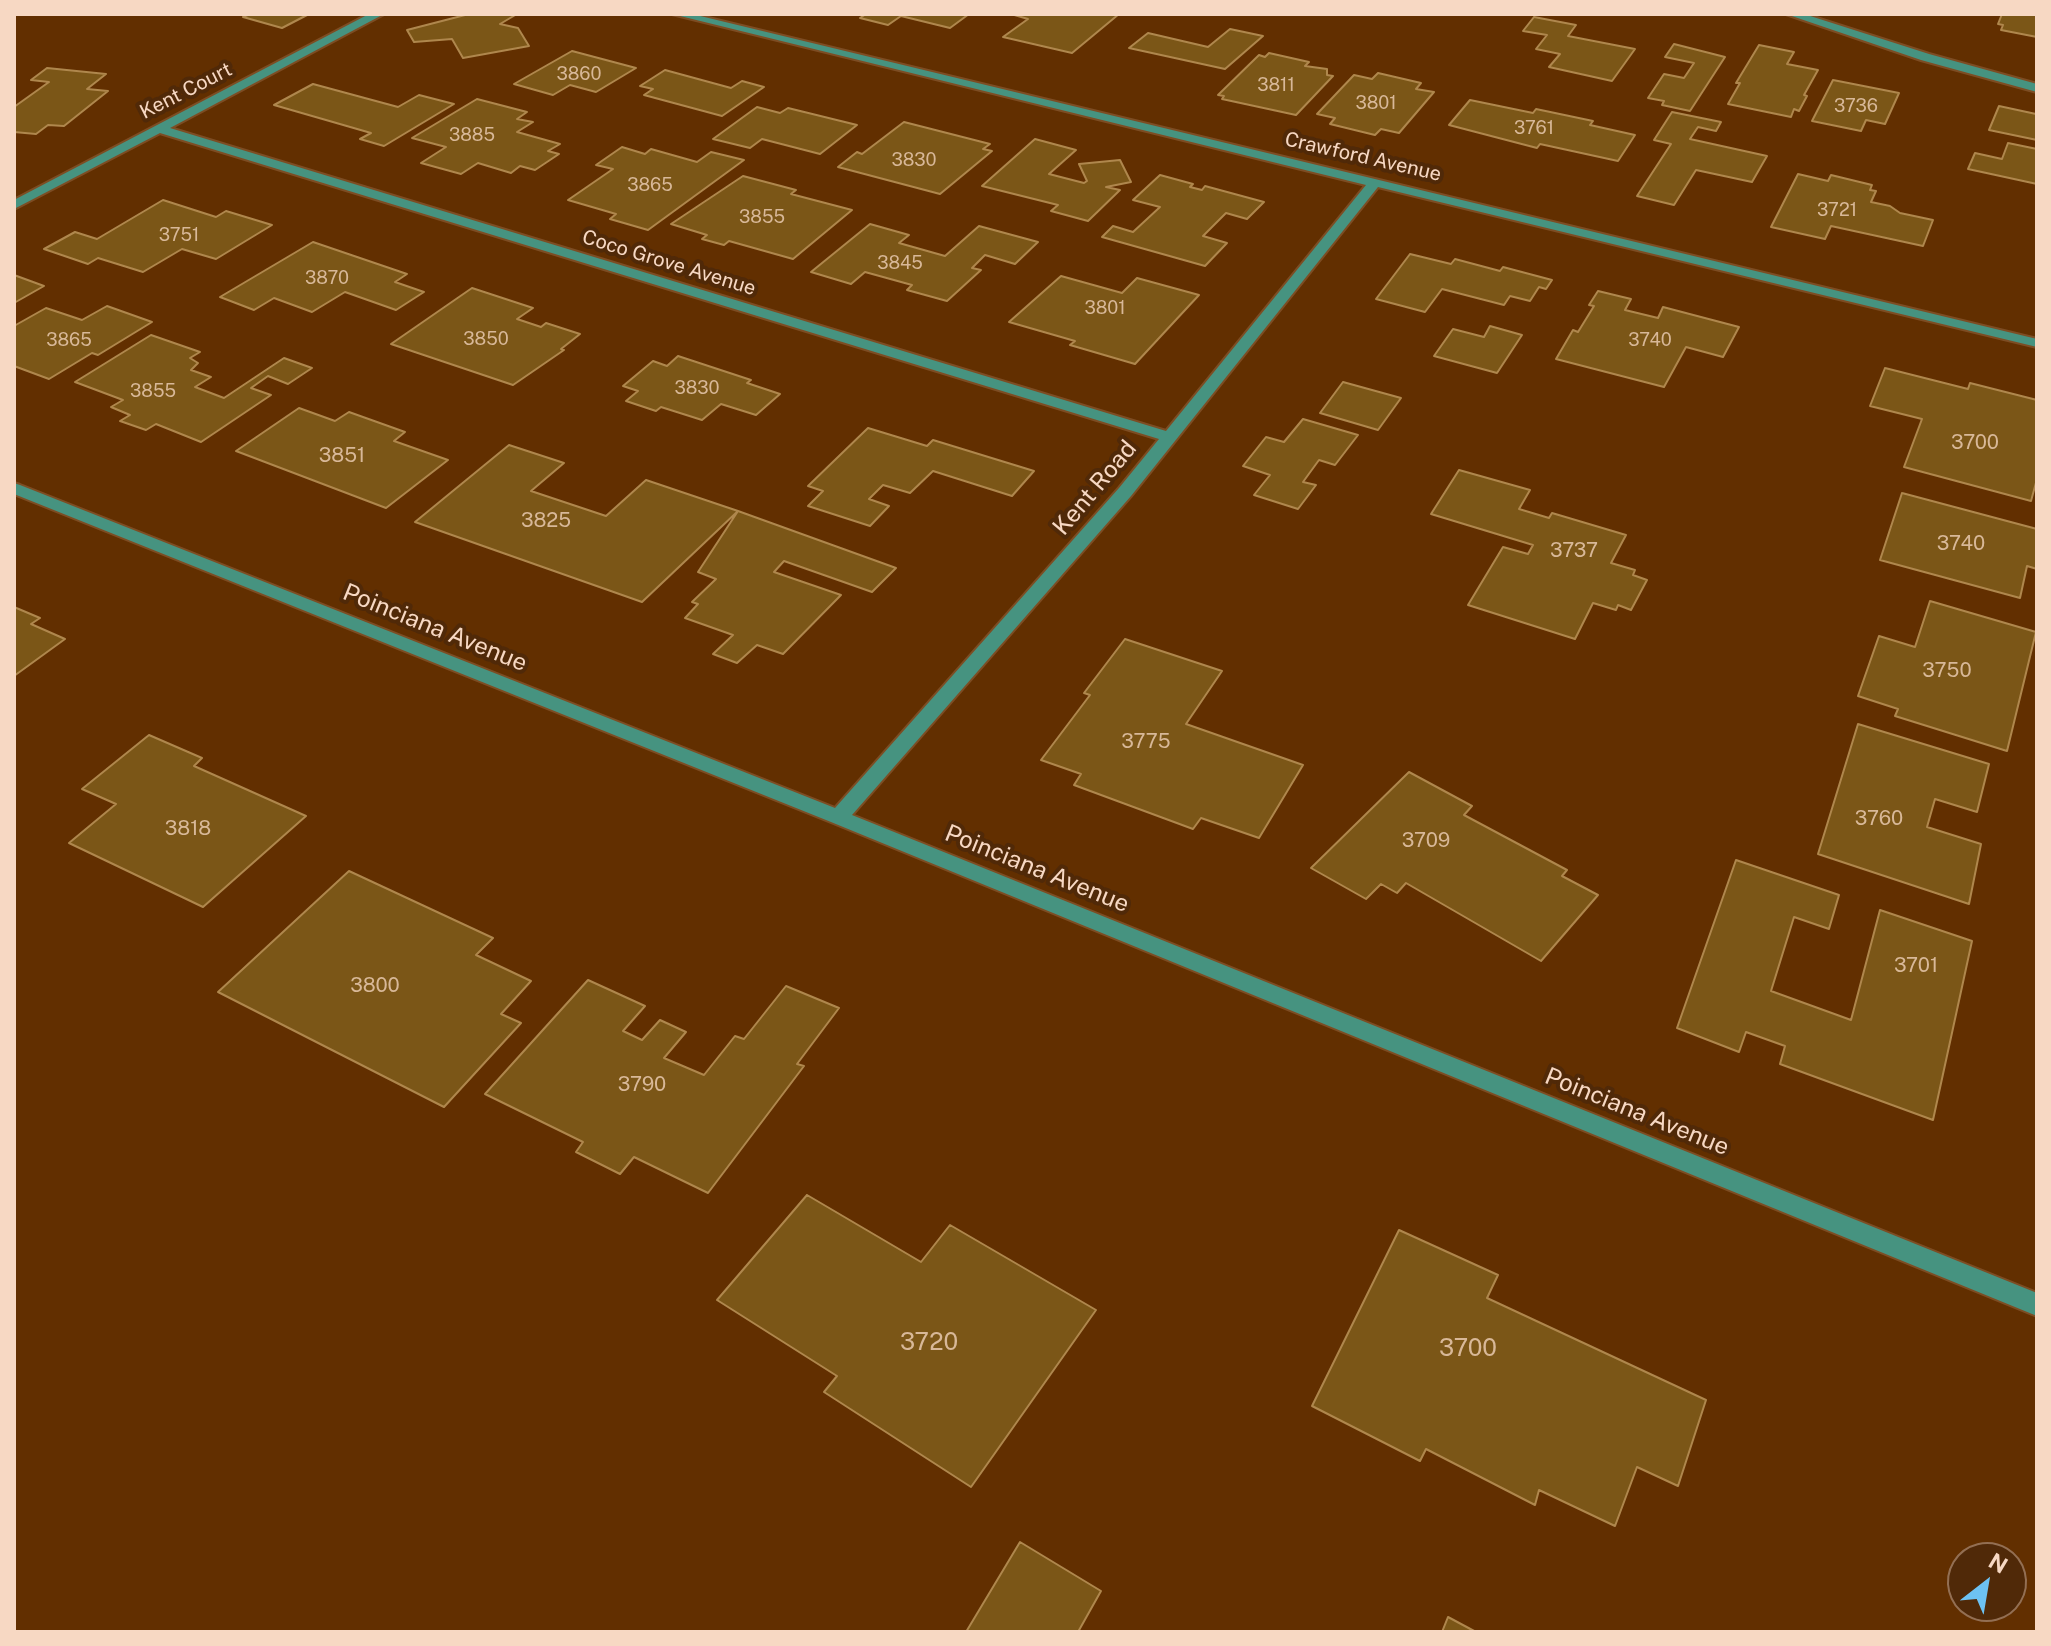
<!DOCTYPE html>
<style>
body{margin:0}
#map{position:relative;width:2051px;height:1646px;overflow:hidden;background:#622f00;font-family:"Public Sans",sans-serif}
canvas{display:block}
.frame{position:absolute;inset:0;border:16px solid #f7d8c3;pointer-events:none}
.north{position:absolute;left:1947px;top:1542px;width:80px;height:80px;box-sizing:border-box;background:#502908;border:2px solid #936f53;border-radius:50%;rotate:31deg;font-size:22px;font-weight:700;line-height:32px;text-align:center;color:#f7d8c3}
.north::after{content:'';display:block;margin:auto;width:28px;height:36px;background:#6dc2f3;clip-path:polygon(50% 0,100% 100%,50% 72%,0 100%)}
</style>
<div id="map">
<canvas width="2051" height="1646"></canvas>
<div class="frame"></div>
<div class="north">N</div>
</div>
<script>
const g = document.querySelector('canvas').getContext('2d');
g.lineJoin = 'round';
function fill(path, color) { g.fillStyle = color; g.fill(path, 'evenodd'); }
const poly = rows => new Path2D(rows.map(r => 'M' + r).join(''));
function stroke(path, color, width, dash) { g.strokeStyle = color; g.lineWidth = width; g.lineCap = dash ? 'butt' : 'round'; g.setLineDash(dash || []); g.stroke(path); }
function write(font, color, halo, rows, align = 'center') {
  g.font = font + ' "Public Sans",sans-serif'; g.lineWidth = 8; g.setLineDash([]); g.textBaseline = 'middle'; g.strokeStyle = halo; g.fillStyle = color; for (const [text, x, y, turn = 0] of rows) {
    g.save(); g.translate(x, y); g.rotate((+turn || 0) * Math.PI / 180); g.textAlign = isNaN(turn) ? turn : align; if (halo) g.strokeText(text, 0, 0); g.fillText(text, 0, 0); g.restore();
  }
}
const building = poly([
 [250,14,309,14,282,28,243,17,250,14],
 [469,14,517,14,500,24,518,28,529,46,463,58,452,39,414,42,407,30,469,14],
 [866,14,969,14,950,28,901,16,888,25,860,18,866,14],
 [1119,14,1072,53,1003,37,1028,19,1011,14,1119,14],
 [2002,14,2037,14,2037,37,2001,30,2003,25,1998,24,2002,14],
 [1534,17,1576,25,1568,36,1635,49,1612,81,1549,67,1560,54,1536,49,1547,35,1523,31,1534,17],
 [1230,29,1263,36,1225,69,1129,48,1148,33,1208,47,1230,29],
 [1674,44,1725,57,1690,111,1662,105,1664,101,1648,98,1664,74,1684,78,1694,63,1665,57,1674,44],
 [1759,45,1794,52,1787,64,1818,70,1804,95,1807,96,1799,111,1794,109,1791,117,1728,104,1740,83,1736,83,1759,45],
 [572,51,636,68,596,92,570,85,553,95,514,84,572,51],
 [1269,53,1309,62,1305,66,1327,69,1327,75,1333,76,1296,115,1222,99,1224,96,1218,95,1259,55,1265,57,1269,53],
 [47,68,106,74,87,89,108,91,64,126,48,125,36,134,14,132,14,107,49,82,31,80,47,68],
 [665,70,731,88,742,81,764,87,722,116,644,95,653,89,640,86,665,70],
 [1378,73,1421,83,1416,89,1434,92,1399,133,1381,129,1375,135,1330,124,1335,118,1317,114,1354,75,1372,79,1378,73],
 [1833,80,1899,93,1885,124,1866,120,1861,131,1812,121,1833,80],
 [313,84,398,107,419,95,454,104,384,146,360,139,371,133,274,105,313,84],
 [477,99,527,112,517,119,533,122,517,132,560,144,548,151,559,154,535,170,520,166,511,173,478,163,461,174,421,163,446,147,412,138,477,99],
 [1470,100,1533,113,1536,109,1593,121,1590,125,1635,135,1618,161,1540,144,1537,148,1449,125,1470,100],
 [1999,106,2036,114,2037,111,2037,140,1989,130,1999,106],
 [757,107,780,113,788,108,857,125,820,154,762,139,750,148,713,139,757,107],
 [1672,112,1721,122,1716,131,1698,127,1690,139,1767,156,1752,182,1696,170,1674,205,1637,196,1671,144,1654,140,1672,112],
 [904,122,990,144,983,149,992,151,940,194,838,167,857,152,862,154,904,122],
 [1035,139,1076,150,1049,174,1084,183,1087,181,1079,164,1120,160,1131,182,1106,187,1120,190,1088,221,1051,211,1058,205,982,186,1035,139],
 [2008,143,2037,149,2037,184,1968,169,1975,153,2002,159,2008,143],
 [622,147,645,154,651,149,697,162,711,152,744,160,648,230,610,219,616,214,568,200,613,169,596,165,622,147],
 [1798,174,1828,181,1831,175,1872,185,1870,190,1876,191,1871,202,1890,206,1900,213,1933,220,1923,246,1831,226,1825,239,1771,227,1798,174],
 [1160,175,1193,184,1190,187,1202,190,1205,186,1264,202,1247,219,1226,213,1203,236,1227,243,1205,266,1102,237,1113,226,1133,232,1160,207,1133,200,1160,175],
 [743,176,796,190,791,194,852,210,793,259,729,241,724,245,702,239,707,235,671,224,743,176],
 [163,200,216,217,226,211,272,225,216,259,182,249,143,272,98,258,88,264,44,249,75,232,97,239,163,200],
 [870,224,909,235,899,243,945,256,979,226,1038,242,1015,264,985,255,972,268,981,270,947,301,907,290,912,285,865,272,851,284,811,272,870,224],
 [313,242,407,274,395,282,424,292,396,310,345,292,312,312,274,298,254,310,220,297,313,242],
 [1410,254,1451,264,1455,259,1500,271,1503,267,1552,280,1546,289,1539,287,1530,301,1510,296,1504,305,1442,289,1425,312,1376,299,1410,254],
 [14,275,44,286,14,303,14,275],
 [1061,276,1122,293,1137,278,1199,295,1135,364,1070,345,1075,341,1009,322,1061,276],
 [472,288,533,308,517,319,541,327,546,323,580,334,561,349,564,350,513,385,391,344,472,288],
 [1598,291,1631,299,1625,310,1658,318,1663,307,1739,327,1723,357,1686,347,1664,387,1556,359,1573,330,1578,332,1594,306,1589,305,1598,291],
 [107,306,152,322,98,355,92,353,49,379,14,366,14,326,46,308,82,320,107,306],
 [1490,326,1522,335,1497,373,1434,356,1453,329,1484,337,1490,326],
 [151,335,200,352,190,358,198,363,191,370,211,377,195,387,224,398,284,358,312,368,288,384,268,376,251,388,271,395,201,442,156,424,146,430,120,421,130,415,111,407,123,400,75,382,151,335],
 [678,356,751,380,747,383,780,394,756,415,721,404,702,420,661,407,656,411,626,401,638,391,623,386,653,361,667,366,678,356],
 [1885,368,1968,389,1970,383,2037,400,2037,479,2031,501,1904,467,1922,419,1870,406,1885,368],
 [1343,382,1401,398,1378,430,1320,413,1343,382],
 [299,408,335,421,349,412,405,432,394,441,448,460,386,508,236,451,299,408],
 [1303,419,1358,435,1335,465,1319,460,1303,482,1316,485,1298,509,1254,495,1270,475,1243,466,1266,437,1284,442,1303,419],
 [868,428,927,446,933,440,1034,471,1012,496,933,471,910,493,883,485,869,499,889,506,870,526,808,506,823,491,808,486,868,428],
 [509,445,564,463,531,491,606,516,646,480,738,511,642,602,415,522,509,445],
 [1459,470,1530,490,1519,509,1549,518,1552,513,1626,535,1611,563,1635,570,1633,575,1647,580,1631,610,1618,605,1616,610,1593,603,1575,639,1468,605,1503,547,1528,554,1533,545,1431,514,1459,470],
 [1902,493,2037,529,2037,569,2027,566,2020,598,1880,560,1902,493],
 [738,511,896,568,872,592,784,561,774,572,841,595,783,654,757,645,737,663,713,654,733,635,685,618,698,604,692,602,716,579,698,572,738,511],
 [1930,601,2036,632,2007,751,1895,716,1898,709,1858,696,1879,636,1915,647,1930,601],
 [14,607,40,618,31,624,65,639,14,676,14,607],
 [1125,639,1222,671,1186,724,1303,765,1259,838,1201,818,1193,829,1074,785,1081,774,1041,760,1090,695,1084,693,1125,639],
 [1858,724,1989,764,1977,812,1935,799,1927,827,1981,844,1969,904,1818,854,1858,724],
 [149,735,202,758,194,766,306,816,203,907,69,843,116,804,82,789,149,735],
 [1409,772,1472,806,1464,815,1567,870,1562,876,1598,895,1541,961,1406,883,1397,893,1381,884,1366,899,1311,868,1409,772],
 [1736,860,1839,895,1829,929,1794,917,1771,991,1851,1020,1880,910,1972,941,1933,1120,1780,1064,1785,1046,1746,1032,1739,1052,1677,1028,1736,860],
 [349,871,493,938,476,955,531,981,501,1014,521,1023,444,1107,218,992,349,871],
 [588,980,645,1006,623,1031,642,1040,660,1020,686,1032,664,1058,704,1075,735,1036,744,1039,786,986,839,1008,797,1064,804,1066,708,1193,634,1157,620,1174,576,1152,583,1142,485,1094,588,980],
 [807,1195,921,1262,950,1225,1096,1310,971,1487,824,1392,837,1376,717,1300,807,1195],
 [1399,1230,1498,1275,1487,1298,1706,1400,1678,1486,1637,1467,1615,1526,1539,1490,1535,1505,1426,1449,1420,1461,1312,1406,1399,1230],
 [1020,1542,1101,1591,1078,1632,966,1632,1020,1542],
 [1448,1617,1476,1632,1442,1632,1448,1617]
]);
const minor = poly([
 [369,14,384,14,170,128,1166,431,1366,185,672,14,692,14,2037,339,2037,347,1378,187,1131,496,852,815,2037,1293,2037,1316,831,822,14,494,14,483,20,485,835,808,1119,488,1159,439,160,133,14,209,14,200,369,14],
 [1786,14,1804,14,1929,54,2037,84,2037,92,1921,60,1786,14]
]);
const farNumbernames = [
 ["3860",579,74],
 ["3811",1276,85],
 ["3801",1376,103],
 ["3736",1856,106],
 ["3761",1534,128],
 ["3885",472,135],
 ["3830",914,160],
 ["3865",650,185],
 ["3721",1837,210],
 ["3855",762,217],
 ["3751",179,235],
 ["3845",900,263],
 ["3870",327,278],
 ["3801",1105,308],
 ["3850",486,339],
 ["3865",69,340],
 ["3740",1650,340],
 ["3830",697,388],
 ["3855",153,391]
];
const farStreetnames = [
 ["Kent Court",186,91,-27],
 ["Crawford Avenue",1363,157,13],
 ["Coco Grove Avenue",669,263,17]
];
const numberNames = [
 ["3700",1975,443],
 ["3851",342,456],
 ["3825",546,521],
 ["3740",1961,544],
 ["3737",1574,551],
 ["3750",1947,671],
 ["3775",1146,742],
 ["3760",1879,819],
 ["3818",188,829],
 ["3709",1426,841],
 ["3701",1916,966],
 ["3800",375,986],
 ["3790",642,1085]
];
const streetNames = [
 ["Kent Road",1095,488,-50],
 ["Poinciana Avenue",435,628,22],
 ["Poinciana Avenue",1037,869,22],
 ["Poinciana Avenue",1637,1112,22]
];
const nearNumbernames = [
 ["3720",929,1343],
 ["3700",1468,1349]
];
fill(building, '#7b5617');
stroke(building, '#af874d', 2);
stroke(minor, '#7d4d23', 4);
fill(minor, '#469380');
write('18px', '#d8b898', null, farNumbernames);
write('20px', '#f7d8c3', '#502908', farStreetnames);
write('20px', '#d8b898', null, numberNames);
write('24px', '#f7d8c3', '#502908', streetNames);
write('24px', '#d8b898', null, nearNumbernames);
</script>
